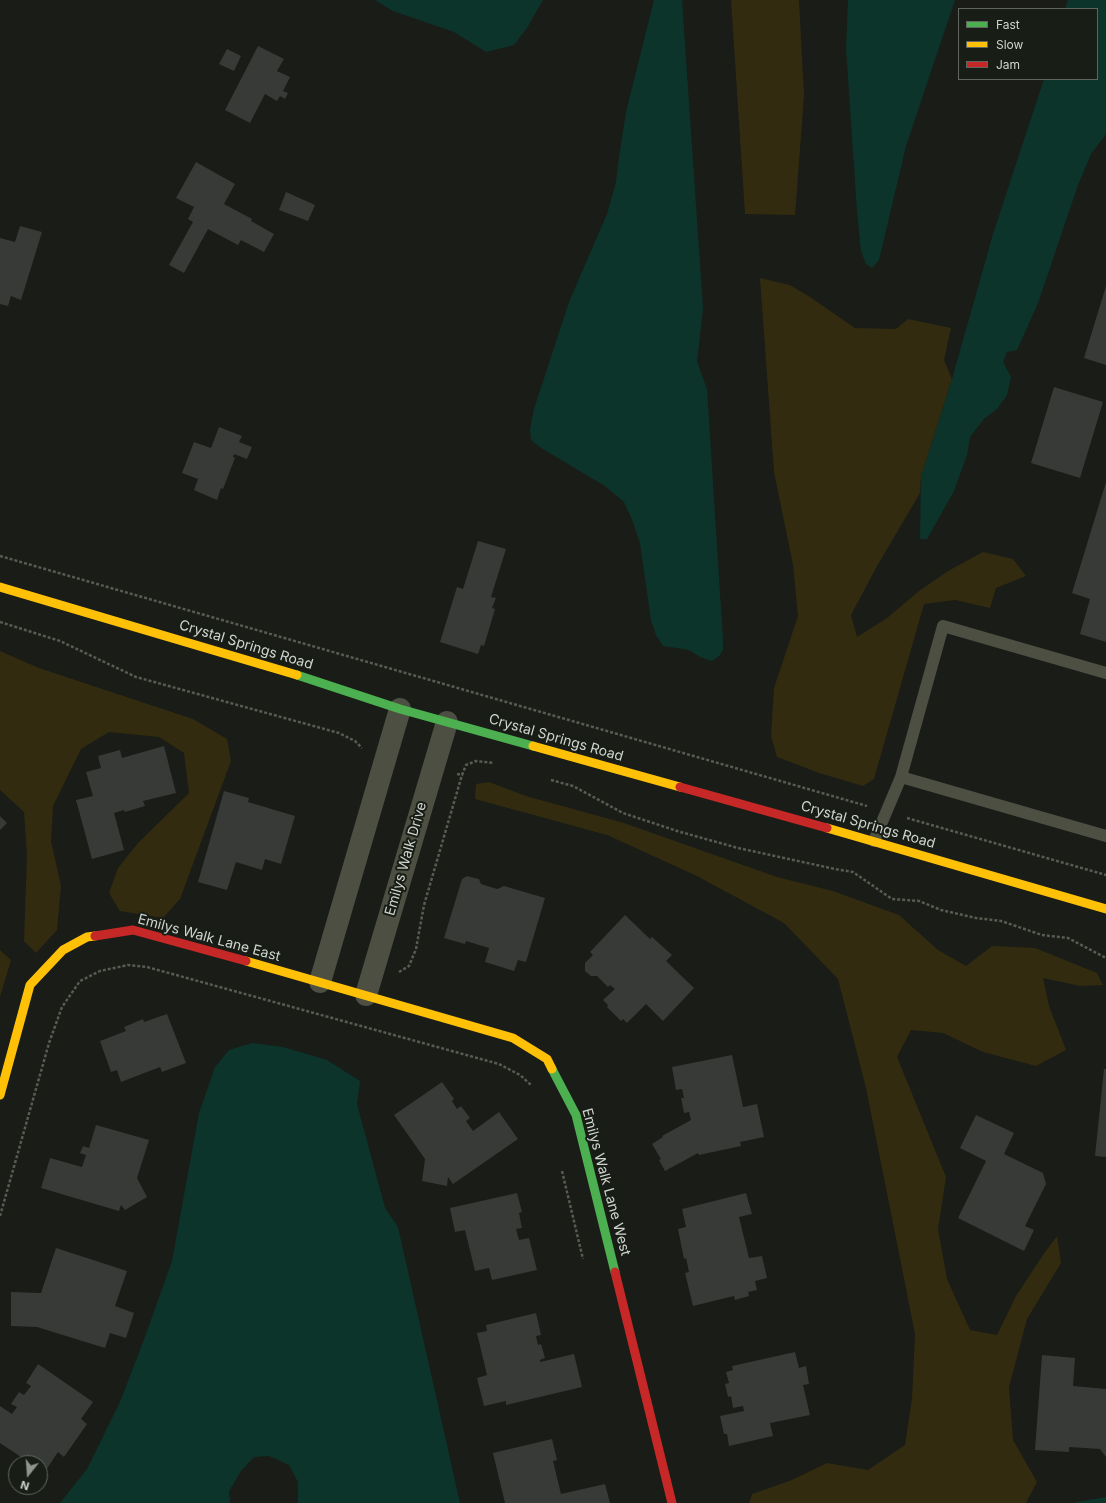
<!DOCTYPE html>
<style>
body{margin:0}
#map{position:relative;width:1106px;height:1503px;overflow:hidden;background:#191c17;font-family:Inter,sans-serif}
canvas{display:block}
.legend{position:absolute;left:958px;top:8px;width:140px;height:72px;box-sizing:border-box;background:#181d16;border:1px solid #626660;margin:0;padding:5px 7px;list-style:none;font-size:12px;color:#d0d4cf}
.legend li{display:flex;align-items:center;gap:8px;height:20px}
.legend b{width:20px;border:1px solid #626660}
.north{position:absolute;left:8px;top:1455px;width:40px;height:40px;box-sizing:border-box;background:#181d16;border:1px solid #626660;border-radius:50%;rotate:197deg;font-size:11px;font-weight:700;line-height:16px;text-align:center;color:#d0d4cf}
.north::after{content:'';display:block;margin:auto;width:14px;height:18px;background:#90948f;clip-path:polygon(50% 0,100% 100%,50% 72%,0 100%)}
</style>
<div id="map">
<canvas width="1106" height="1503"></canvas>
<ul class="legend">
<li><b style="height:5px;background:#4caf50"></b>Fast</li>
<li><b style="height:5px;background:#ffc107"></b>Slow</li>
<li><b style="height:5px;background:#c62828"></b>Jam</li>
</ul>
<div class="north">N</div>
</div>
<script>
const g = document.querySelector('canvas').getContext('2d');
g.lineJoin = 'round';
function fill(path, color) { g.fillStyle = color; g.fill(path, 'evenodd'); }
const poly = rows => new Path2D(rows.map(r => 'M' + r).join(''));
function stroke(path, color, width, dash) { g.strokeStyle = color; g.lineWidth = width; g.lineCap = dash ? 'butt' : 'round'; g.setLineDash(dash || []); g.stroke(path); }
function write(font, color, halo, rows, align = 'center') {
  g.font = font + ' Inter,sans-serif'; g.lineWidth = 4; g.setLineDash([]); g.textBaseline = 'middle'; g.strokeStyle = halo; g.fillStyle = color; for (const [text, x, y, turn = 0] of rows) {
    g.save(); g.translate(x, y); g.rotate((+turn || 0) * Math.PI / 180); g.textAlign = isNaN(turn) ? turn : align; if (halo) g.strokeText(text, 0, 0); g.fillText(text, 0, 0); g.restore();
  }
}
const green = poly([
 [731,0,799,0,804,96,795,215,745,214],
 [760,278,790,285,810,297,855,328,896,329,908,319,951,328,944,360,952,379,921,477,920,493,876,568,851,615,857,637,887,618,919,591,948,571,983,552,1013,559,1026,576,996,588,990,608,955,600,924,604,874,779,863,786,819,773,777,757,771,736,774,688,798,616,793,565,774,472],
 [0,651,39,668,193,719,227,739,231,761,180,899,163,918,120,911,109,893,118,868,138,843,189,793,184,753,159,737,109,732,81,749,53,806,51,841,61,886,57,930,36,953,24,941,27,855,24,812,0,790],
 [489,782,526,796,624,823,777,877,833,891,899,915,938,950,966,966,992,946,1035,948,1097,973,1103,985,1080,986,1043,978,1049,1006,1066,1050,1036,1066,983,1052,943,1033,911,1030,897,1057,946,1177,938,1229,947,1279,970,1330,997,1335,1016,1296,1045,1252,1057,1236,1061,1263,1027,1319,1009,1387,1013,1440,1037,1482,1026,1503,749,1503,752,1494,792,1480,827,1463,868,1470,905,1445,912,1398,915,1334,866,1088,838,979,784,923,695,875,607,835,475,799,476,784],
 [0,950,11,960,0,997]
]);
const water = poly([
 [375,0,543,0,527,28,514,45,486,52,454,32,393,11],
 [654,0,682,0,703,308,697,362,707,389,723,640,723,650,719,656,712,661,700,657,691,651,684,649,663,646,656,635,651,620,640,543,633,522,624,502,605,486,541,448,531,440,530,429,534,409,569,302,607,214,616,182,619,157,626,112],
 [848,0,955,0,906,146,879,260,872,268,866,264,861,251,857,211,846,48],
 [1068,0,1106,0,1106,134,1091,154,1078,185,1038,303,1017,350,1007,352,1003,362,1011,377,1007,395,997,409,984,419,970,437,967,455,954,491,927,539,920,539,921,477,952,379,993,234,1044,79,1097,79,1097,9,1065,9],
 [252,1043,283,1047,327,1060,360,1081,357,1104,385,1208,398,1227,460,1503,298,1503,298,1482,289,1465,269,1456,254,1457,241,1471,229,1491,230,1503,60,1503,87,1469,120,1402,145,1337,172,1261,199,1113,215,1067,229,1050],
 [1106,1497,1106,1503,1074,1503,1077,1502]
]);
const building = poly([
 [258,46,284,59,277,71,290,77,283,91,288,93,285,99,280,96,277,101,265,94,250,123,225,110],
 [227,49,241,56,234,71,219,64],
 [196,162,235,184,224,204,252,219,251,221,274,234,264,252,241,240,238,245,208,229,184,273,169,265,193,222,188,219,194,207,176,198],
 [286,192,315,205,308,221,279,210],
 [20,226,42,232,21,300,11,296,8,306,0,304,0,238,15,242],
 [1106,286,1106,365,1084,358],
 [1054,387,1103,402,1080,478,1031,463],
 [219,427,242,436,239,442,252,447,247,459,234,454,233,457,235,458,223,489,221,488,217,500,194,490,198,479,182,473,194,442,211,448],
 [1106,482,1106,642,1080,634,1090,599,1072,593],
 [478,541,506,549,491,597,496,598,492,608,495,609,484,646,481,645,478,654,440,642,457,587,463,589],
 [164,746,176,793,143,801,145,806,125,812,124,810,114,813,124,850,92,859,76,800,93,796,86,772,101,768,98,756,120,750,122,758],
 [224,791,249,798,248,802,295,816,281,864,265,859,262,870,236,862,227,890,198,882],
 [0,816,7,823,0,830],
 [467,876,479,879,481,884,497,889,504,886,545,898,526,962,518,960,514,971,485,962,489,948,466,941,465,944,444,938,462,879],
 [625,915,650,939,652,937,672,955,666,961,694,988,663,1021,646,1004,627,1023,623,1019,621,1021,607,1007,608,1005,603,1000,615,989,610,985,608,987,597,976,591,976,585,971,585,963,593,955,590,952],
 [167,1014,186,1063,162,1072,160,1067,121,1082,117,1070,111,1072,100,1041,126,1031,124,1027,143,1019,144,1022],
 [732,1055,743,1107,757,1104,764,1137,740,1142,741,1146,699,1155,698,1153,665,1171,659,1160,661,1159,652,1144,663,1137,662,1136,691,1120,689,1112,684,1113,681,1098,684,1098,682,1089,676,1090,672,1067],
 [1104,1069,1106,1069,1106,1157,1095,1156],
 [442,1082,454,1099,452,1101,457,1109,461,1106,470,1118,466,1121,473,1131,499,1112,518,1139,453,1184,448,1177,447,1186,422,1181,425,1159,394,1115],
 [976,1115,1014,1133,1004,1154,1043,1173,1046,1184,1025,1226,1034,1230,1024,1251,958,1218,986,1161,960,1148],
 [96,1125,149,1140,137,1178,147,1197,125,1210,121,1205,119,1211,41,1188,50,1158,82,1167,86,1155,80,1153,83,1146,89,1148],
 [517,1193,522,1212,519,1213,522,1228,516,1229,519,1240,529,1238,537,1270,492,1280,489,1268,475,1271,465,1230,455,1232,450,1208],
 [746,1193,752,1214,739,1217,749,1258,762,1256,767,1278,755,1281,757,1290,748,1292,749,1296,735,1300,734,1296,693,1306,685,1273,689,1272,686,1258,684,1259,678,1229,686,1227,682,1209],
 [56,1248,127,1271,115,1306,134,1313,126,1338,110,1333,105,1348,37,1327,11,1326,11,1292,41,1293],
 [536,1313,541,1335,536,1336,538,1345,541,1344,545,1358,540,1360,540,1362,574,1354,582,1387,506,1405,506,1401,484,1406,477,1378,487,1375,477,1333,487,1331,486,1325],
 [795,1352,799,1368,806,1366,809,1384,803,1385,810,1415,770,1423,773,1436,729,1446,727,1434,724,1434,720,1416,744,1411,743,1406,733,1408,731,1396,728,1397,725,1384,729,1383,726,1372,733,1370,732,1366],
 [1042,1355,1075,1358,1073,1386,1106,1389,1106,1457,1100,1449,1069,1447,1069,1452,1035,1450],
 [38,1364,93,1402,81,1419,87,1424,64,1457,58,1452,44,1473,40,1470,40,1463,30,1463,0,1443,0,1406,12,1414,17,1407,11,1404,19,1392,24,1395,31,1386,26,1383],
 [552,1439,557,1460,553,1461,561,1494,605,1484,610,1503,505,1503,493,1453]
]);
const path = poly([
 [0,556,867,806],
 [0,622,60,641,136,677,339,733,355,741,362,748],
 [457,774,462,775,466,765,476,761,494,763],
 [551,780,573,786,623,813,677,831,738,848,835,869,853,872,892,899,919,901,941,910,976,918,1001,921,1042,935,1068,938,1106,958],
 [907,818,1106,875],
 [399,972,409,966,416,949,424,905,462,775],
 [562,1171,583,1259],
 [0,1216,49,1043,62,1007,80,981,100,971,128,965,147,967,499,1064,520,1075,531,1085]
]);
const lane = poly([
 [901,777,943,626,1106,673],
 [874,841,901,777,1106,836]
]);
const street = poly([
 [320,982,400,709],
 [366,995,447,722]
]);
const fast = poly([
 [297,675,400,709,533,746],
 [552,1069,576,1115,615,1272]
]);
const slow = poly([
 [0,587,297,675],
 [533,746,680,787],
 [827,828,1106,909],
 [246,961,513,1038,547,1059,552,1069],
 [0,1095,30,985,63,950,87,937,95,936]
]);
const jam = poly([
 [680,787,827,828],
 [95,936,133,930,246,961],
 [615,1272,672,1503]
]);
const streetNames = [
 ["Crystal Springs Road",246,645,17],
 ["Crystal Springs Road",556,738,16],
 ["Crystal Springs Road",868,825,16],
 ["Emilys Walk Drive",406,859,-74],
 ["Emilys Walk Lane East",209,938,15],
 ["Emilys Walk Lane West",606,1182,75]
];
fill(green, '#322b0f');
fill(water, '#0d342b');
fill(building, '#373a37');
stroke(path, '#595b52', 2.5, [3, 2]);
stroke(lane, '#4d4f43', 12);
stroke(street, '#4d4f43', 22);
stroke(fast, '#4caf50', 9);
stroke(slow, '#ffc107', 9);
stroke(jam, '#c62828', 9);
write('14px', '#d0d4cf', '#181d16', streetNames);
</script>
